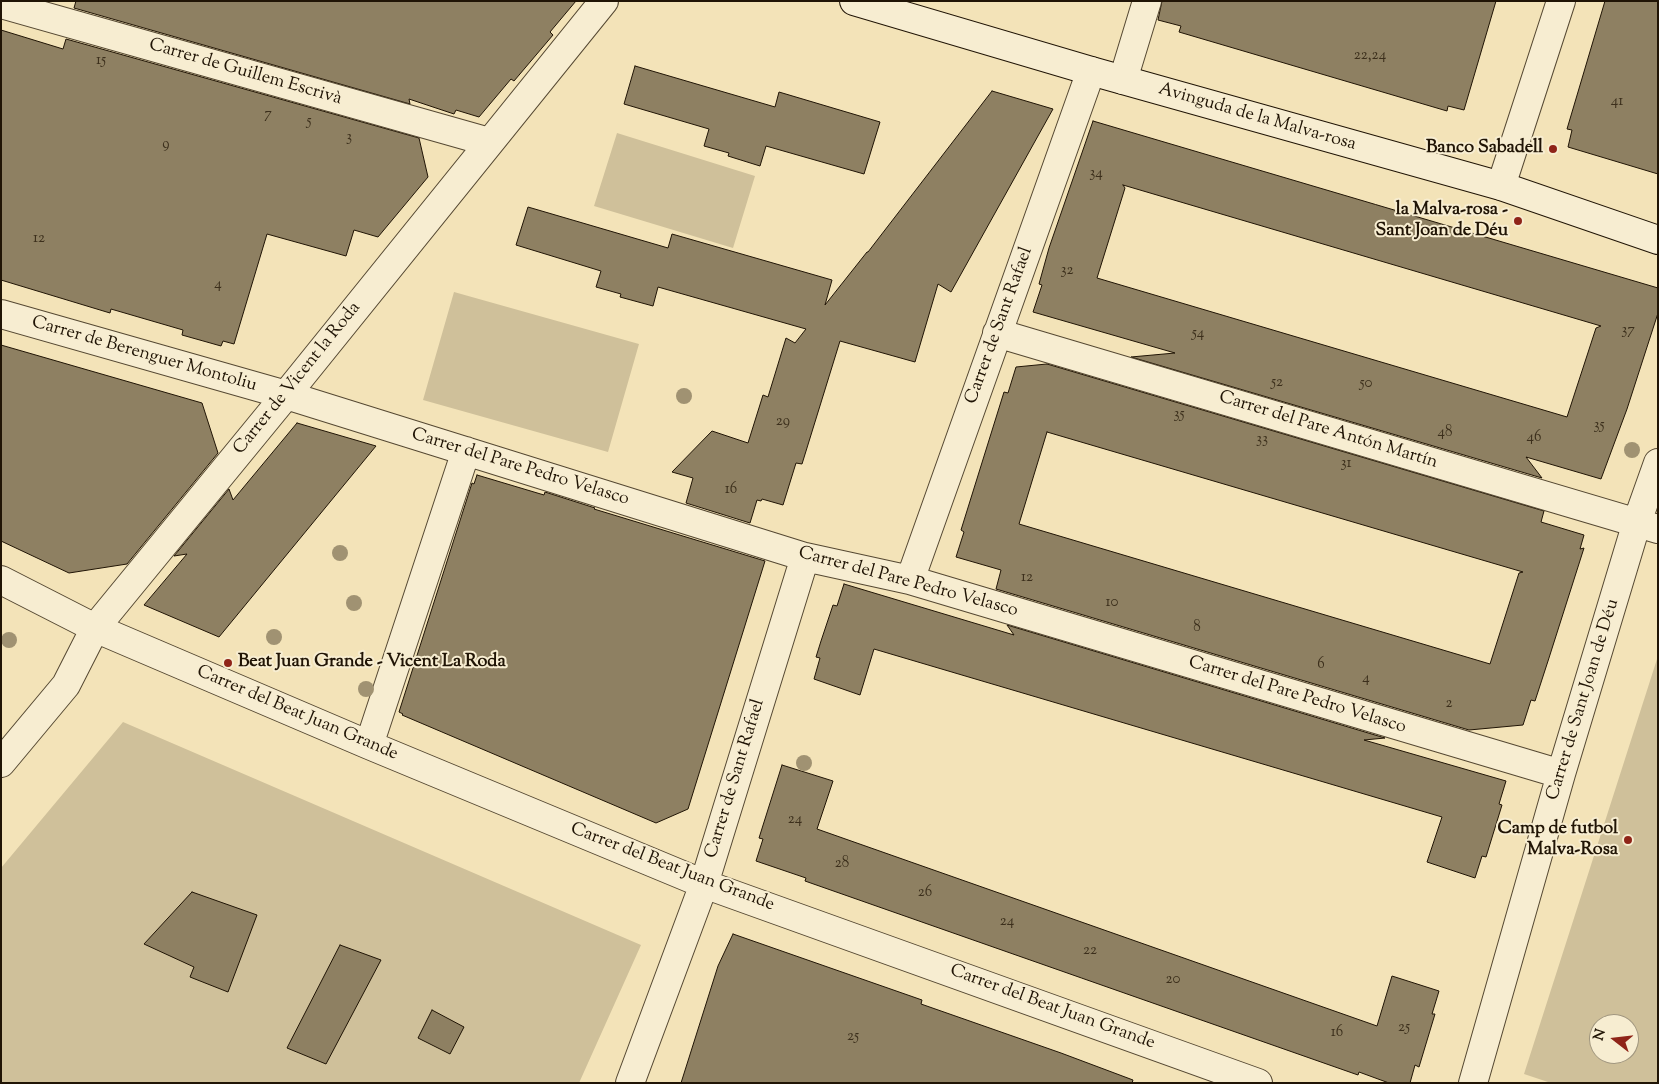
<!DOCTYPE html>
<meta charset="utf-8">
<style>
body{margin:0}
#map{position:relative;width:1659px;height:1084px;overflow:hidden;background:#f3e3b8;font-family:"Sorts Mill Goudy",serif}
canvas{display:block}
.frame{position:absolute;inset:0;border:2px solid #201405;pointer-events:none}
.north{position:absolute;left:1589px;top:1014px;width:50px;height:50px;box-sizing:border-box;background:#f7edd1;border:1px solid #a1967f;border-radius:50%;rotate:286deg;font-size:14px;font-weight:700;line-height:20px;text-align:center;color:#201405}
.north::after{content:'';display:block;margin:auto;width:18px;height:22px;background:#8f2418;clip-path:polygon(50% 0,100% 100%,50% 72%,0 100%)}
</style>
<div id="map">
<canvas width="1659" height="1084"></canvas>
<div class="frame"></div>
<div class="north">N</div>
</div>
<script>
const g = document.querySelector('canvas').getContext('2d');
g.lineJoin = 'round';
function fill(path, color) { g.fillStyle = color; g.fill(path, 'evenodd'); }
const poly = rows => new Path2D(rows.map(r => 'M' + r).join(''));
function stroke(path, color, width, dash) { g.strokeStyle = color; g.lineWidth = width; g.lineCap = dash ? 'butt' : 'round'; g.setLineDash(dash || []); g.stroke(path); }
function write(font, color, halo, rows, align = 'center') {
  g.font = font + ' "Sorts Mill Goudy",serif'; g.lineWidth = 4; g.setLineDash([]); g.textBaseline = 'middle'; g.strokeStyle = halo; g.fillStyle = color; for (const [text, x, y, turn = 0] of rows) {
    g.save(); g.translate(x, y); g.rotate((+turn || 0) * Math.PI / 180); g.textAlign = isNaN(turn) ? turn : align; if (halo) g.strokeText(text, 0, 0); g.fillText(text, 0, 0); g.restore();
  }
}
const green = poly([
 [617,133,755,176,733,248,594,206],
 [454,292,639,344,608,452,423,400],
 [1658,656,1658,1083,1551,1083,1524,1074],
 [1599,1024,1629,1024,1629,1054,1599,1054],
 [123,722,641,945,579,1083,1,1083,1,868]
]);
const building = poly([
 [76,1,576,1,550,32,553,35,514,81,511,79,479,117,456,110,454,114,409,99,410,104,74,8,76,1],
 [1162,1,1496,1,1464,110,1448,106,1447,111,1179,32,1181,26,1158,20,1162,1],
 [1605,1,1658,1,1658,174,1568,147,1572,130,1567,129,1605,1],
 [1,30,63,49,66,39,419,138,428,177,378,237,354,230,346,256,267,234,234,344,223,341,221,346,182,335,183,330,111,309,110,313,1,280,1,30],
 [635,66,775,107,779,92,880,122,864,174,766,146,760,166,728,156,729,153,704,146,709,129,624,104,635,66],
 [992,91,1053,109,951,292,938,284,915,362,840,341,802,464,796,463,783,505,762,499,761,501,757,500,750,523,686,503,693,478,672,472,712,431,748,443,763,395,768,397,786,338,795,343,806,329,658,287,653,306,620,297,621,294,596,287,601,271,516,245,528,207,668,248,672,234,832,280,825,305,867,252,868,252,992,91],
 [1093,121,1658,288,1658,313,1627,409,1601,479,1526,457,1542,478,1131,357,1175,353,1033,312,1042,285,1039,284,1049,248,1093,121],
 [1123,185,1601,326,1596,328,1567,417,1097,278,1125,188,1123,185],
 [1,345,202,403,218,453,127,564,69,573,1,541,1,345],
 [1047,364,1544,511,1541,522,1584,535,1580,549,1584,548,1548,661,1535,701,1531,700,1523,725,1469,730,996,589,1001,570,956,557,964,532,961,530,1004,392,1008,393,1016,367,1047,364],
 [1047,432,1523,572,1519,573,1490,664,1019,524,1047,432],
 [297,423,376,446,219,637,144,605,187,554,174,556,229,489,233,500,297,423],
 [477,475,544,495,545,492,595,508,594,509,765,561,688,809,656,823,442,732,402,715,403,714,399,712,472,483,474,484,477,475],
 [844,584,1014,635,1007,625,1385,738,1364,740,1506,781,1499,804,1502,805,1486,857,1482,856,1475,878,1427,862,1442,817,874,649,860,695,814,679,820,658,816,657,821,641,833,605,837,606,844,584],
 [782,765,833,781,817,829,1377,1026,1392,976,1439,991,1432,1014,1435,1014,1419,1067,1415,1065,1410,1083,1389,1083,1359,1072,1358,1075,805,881,806,878,756,861,763,839,759,838,782,765],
 [192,892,257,915,228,992,190,977,194,967,144,944,192,892],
 [733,934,922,1000,921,1004,1061,1053,1133,1080,1132,1083,681,1083,718,966,733,934],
 [340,945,381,960,326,1064,287,1048,340,945],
 [432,1010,464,1027,450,1054,418,1038,432,1010]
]);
const street = poly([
 [1,4,489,142],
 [1123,80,1147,1],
 [1501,186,1561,1],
 [1,314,286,395,805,557,910,580,1561,774],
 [997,333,1658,529],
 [1,580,95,628,369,745,704,884,1258,1083],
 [910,580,1091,71],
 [369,745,466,451],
 [1,763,66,685,95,628,286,395,604,1],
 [630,1083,704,884,805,557],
 [1473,1083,1561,774,1637,522,1658,463]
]);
const secondary = poly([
 [854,1,1091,71,1501,186,1658,240]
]);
const trees = [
 [684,396],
 [1632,450],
 [340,553],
 [354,603],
 [274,637],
 [9,640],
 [366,689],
 [804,763]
];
const markers = [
 [1553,149,5,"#8f2418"],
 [1518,221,5,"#8f2418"],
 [228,663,5,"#8f2418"],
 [1628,840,5,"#8f2418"]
];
const numberNames = [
 ["22,24",1370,56],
 ["15",101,61],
 ["41",1617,102],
 ["7",268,115],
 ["5",309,122],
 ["3",349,138],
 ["9",166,145],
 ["34",1096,174],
 ["12",39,239],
 ["32",1067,271],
 ["4",218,285],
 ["37",1628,331],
 ["54",1198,334],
 ["52",1277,383],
 ["50",1366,384],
 ["35",1179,415],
 ["29",783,422],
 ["35",1599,426],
 ["48",1445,433],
 ["46",1534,438],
 ["33",1262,440],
 ["31",1346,464],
 ["16",731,490],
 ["12",1027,578],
 ["10",1112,603],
 ["8",1197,628],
 ["6",1321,665],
 ["4",1366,679],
 ["2",1449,704],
 ["24",795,820],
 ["28",842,864],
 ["26",925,893],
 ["24",1007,922],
 ["22",1090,951],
 ["20",1173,980],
 ["25",1404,1028],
 ["16",1337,1033],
 ["25",853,1037]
];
const streetNames = [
 ["Carrer de Guillem Escrivà",245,73,16],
 ["Avinguda de la Malva-rosa",1257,118,16],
 ["Carrer de Sant Rafael",1000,326,-70],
 ["Carrer de Berenguer Montoliu",144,355,16],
 ["Carrer de Vicent la Roda",298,379,-51],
 ["Carrer del Pare Antón Martín",1328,431,17],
 ["Carrer del Pare Pedro Velasco",520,468,17],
 ["Carrer del Pare Pedro Velasco",908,583,15],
 ["Carrer del Pare Pedro Velasco",1297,696,17],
 ["Carrer de Sant Joan de Déu",1584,700,-73],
 ["Carrer del Beat Juan Grande",297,714,23],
 ["Carrer de Sant Rafael",736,779,-73],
 ["Carrer del Beat Juan Grande",672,868,21],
 ["Carrer del Beat Juan Grande",1052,1008,20]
];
const poiNames = [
 ["Banco Sabadell",1543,149],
 ["la Malva-rosa -",1508,211],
 ["Sant Joan de Déu",1508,232],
 ["Beat Juan Grande - Vicent La Roda",238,663,"left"],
 ["Camp de futbol",1618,830],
 ["Malva-Rosa",1618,851]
];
fill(green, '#cfc09a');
fill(building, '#8e8062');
stroke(building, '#201405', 1);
stroke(street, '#554832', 30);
stroke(secondary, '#201405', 30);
stroke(street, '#f7edd1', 28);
stroke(secondary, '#f7edd1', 28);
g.fillStyle = '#a09272';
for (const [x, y] of trees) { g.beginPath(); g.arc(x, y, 8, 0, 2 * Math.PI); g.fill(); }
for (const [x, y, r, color] of markers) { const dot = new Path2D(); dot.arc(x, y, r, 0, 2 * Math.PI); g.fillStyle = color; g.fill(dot); stroke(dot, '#f7edd1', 2); }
write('15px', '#3c2f1c', null, numberNames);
write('18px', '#201405', '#f7edd1', streetNames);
write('bold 18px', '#201405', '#f7edd1', poiNames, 'right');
</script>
